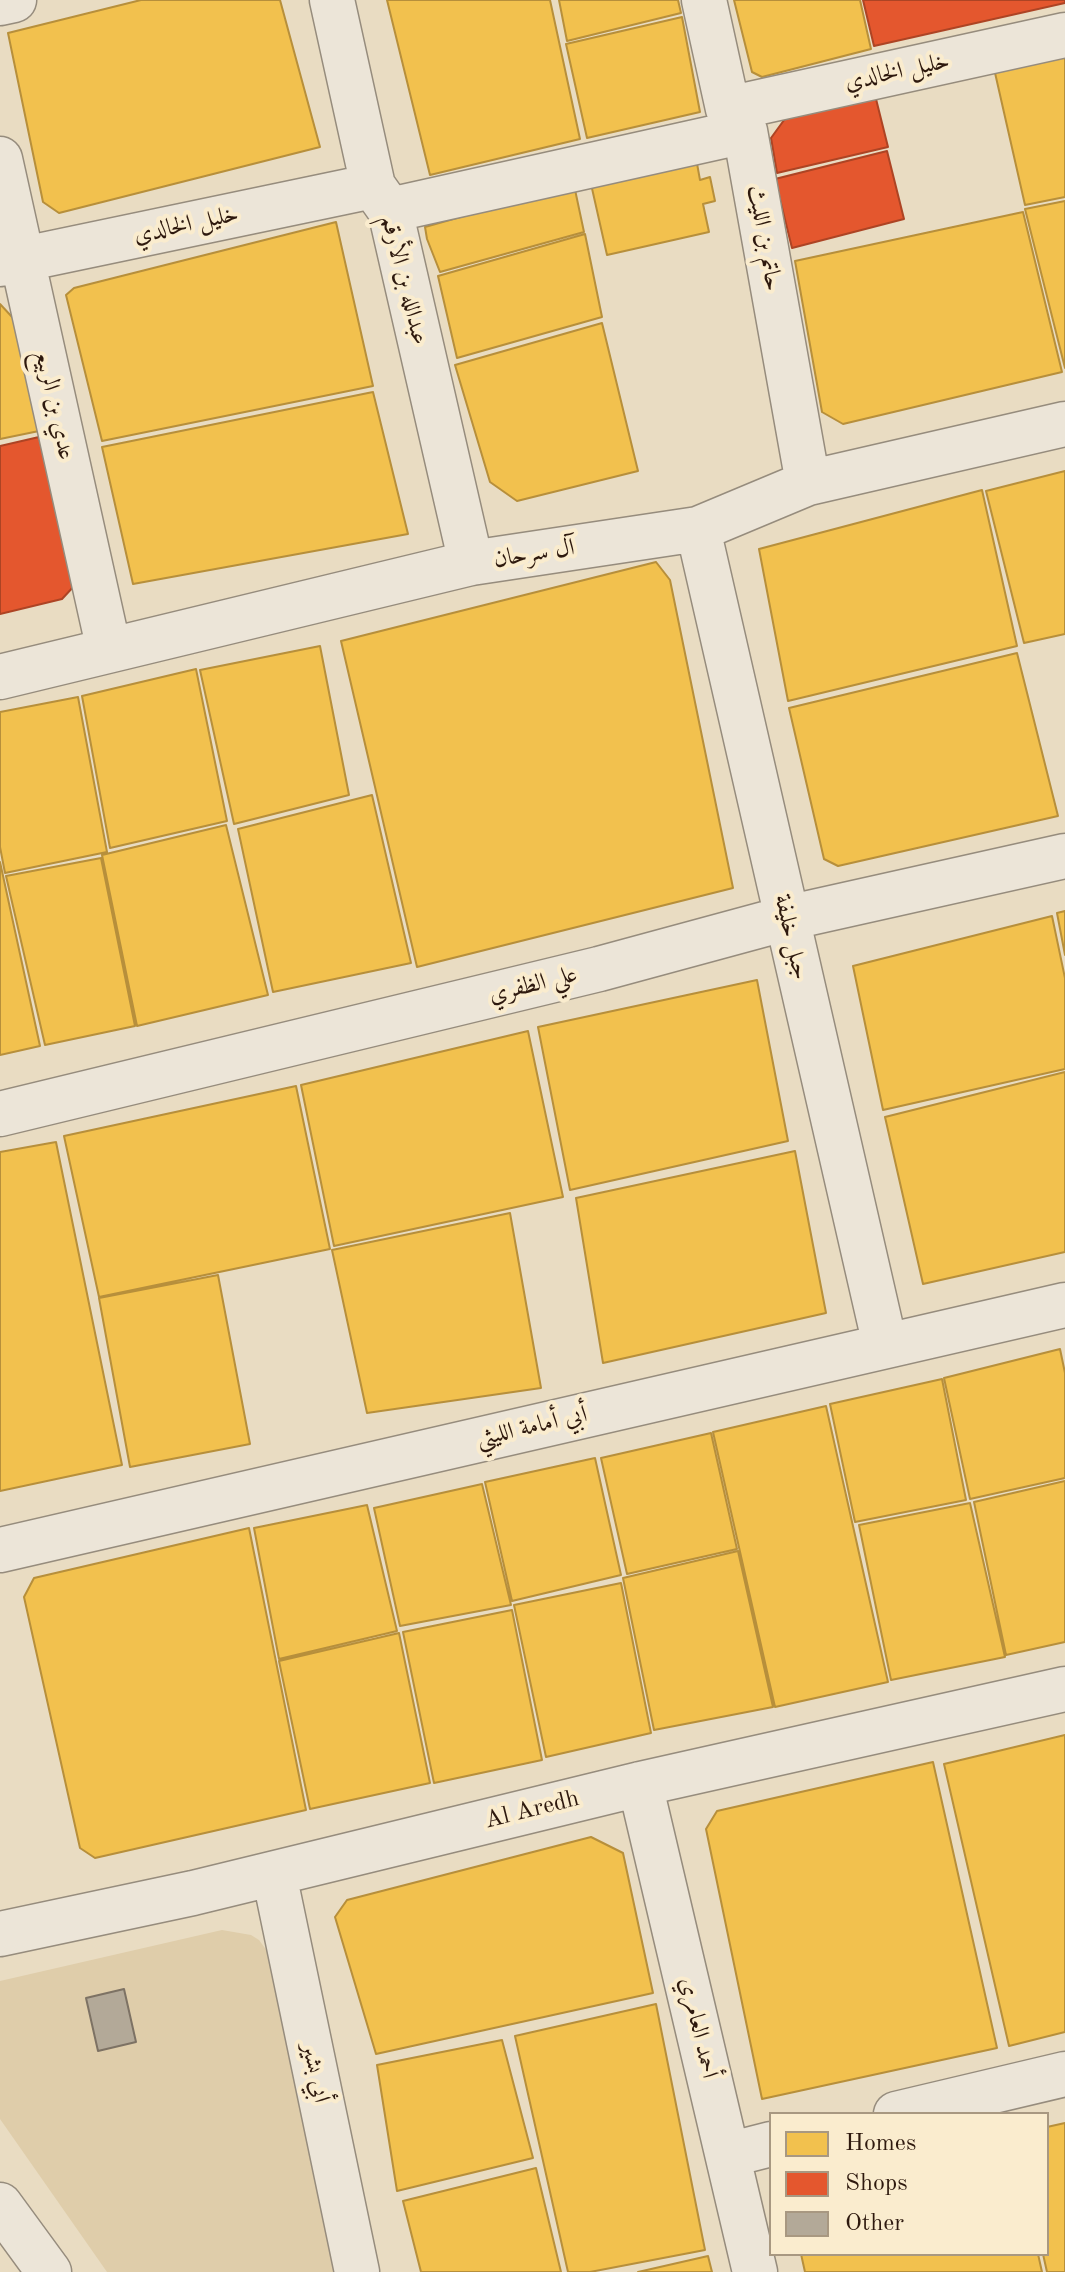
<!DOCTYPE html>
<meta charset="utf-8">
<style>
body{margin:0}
#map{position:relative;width:1065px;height:2272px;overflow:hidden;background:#e9dcc2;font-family:"Old Standard TT",serif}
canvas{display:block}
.legend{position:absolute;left:769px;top:2112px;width:280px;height:144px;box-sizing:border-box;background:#faecce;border:2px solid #a89881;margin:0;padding:10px 14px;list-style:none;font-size:24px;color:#2e190e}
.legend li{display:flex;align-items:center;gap:16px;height:40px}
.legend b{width:40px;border:2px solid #a89881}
</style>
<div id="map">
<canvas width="1065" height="2272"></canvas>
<ul class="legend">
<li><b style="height:22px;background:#f2c14e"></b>Homes</li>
<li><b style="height:22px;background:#e4572e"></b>Shops</li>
<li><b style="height:22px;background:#b3a998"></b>Other</li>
</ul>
</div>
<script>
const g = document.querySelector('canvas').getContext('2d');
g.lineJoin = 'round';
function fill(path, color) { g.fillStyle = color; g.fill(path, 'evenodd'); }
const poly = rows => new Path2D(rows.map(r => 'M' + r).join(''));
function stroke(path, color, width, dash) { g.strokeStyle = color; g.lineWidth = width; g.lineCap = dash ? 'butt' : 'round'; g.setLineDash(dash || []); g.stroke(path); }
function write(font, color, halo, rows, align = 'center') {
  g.font = font + ' "Old Standard TT",Amiri,serif'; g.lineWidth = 8; g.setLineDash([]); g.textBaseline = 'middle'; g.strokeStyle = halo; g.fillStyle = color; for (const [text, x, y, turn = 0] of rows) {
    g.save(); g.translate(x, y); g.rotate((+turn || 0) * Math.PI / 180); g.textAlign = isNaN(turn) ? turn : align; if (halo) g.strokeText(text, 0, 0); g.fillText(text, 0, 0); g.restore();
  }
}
const green = poly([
 [222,1930,251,1935,259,1940,270,1955,339,2272,107,2272,0,2119,0,1981]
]);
const homes = poly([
 [141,0,280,0,320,147,59,213,43,202,8,33,141,0],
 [387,0,550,0,580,139,430,175,387,0],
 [559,0,678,0,681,13,567,41,559,0],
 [734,0,860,0,871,49,762,77,752,72,734,0],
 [682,17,700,112,587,138,566,44,682,17],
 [1065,48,1065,197,1025,205,993,64,1065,48],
 [696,158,700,180,710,177,715,201,703,204,709,232,607,255,591,184,696,158],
 [574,185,584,232,440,272,427,239,425,227,574,185],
 [1065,201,1065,368,1025,209,1065,201],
 [1023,212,1062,372,843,424,822,412,795,261,1023,212],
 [336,222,373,386,102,441,66,295,74,288,336,222],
 [585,234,602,317,457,358,438,276,585,234],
 [0,304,13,318,39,431,0,439,0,304],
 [602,323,638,471,517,501,490,482,455,365,602,323],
 [373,392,408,534,133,584,102,447,373,392],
 [1065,471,1065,634,1024,643,986,491,1065,471],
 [982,490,1017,646,788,701,759,549,982,490],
 [656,562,670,580,733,888,417,967,341,641,656,562],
 [320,646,349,795,234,824,200,670,320,646],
 [1017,653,1058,816,838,866,824,859,789,708,1017,653],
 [196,669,227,821,110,848,82,696,196,669],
 [78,697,107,852,5,873,0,847,0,712,78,697],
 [372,795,411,963,273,992,238,829,372,795],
 [226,825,268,995,137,1026,102,855,226,825],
 [101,858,135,1026,45,1045,6,876,101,858],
 [0,862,40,1046,0,1055,0,862],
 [1065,911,1065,955,1057,913,1065,911],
 [1052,916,1065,978,1065,1069,883,1110,853,966,1052,916],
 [757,980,788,1141,570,1190,538,1027,757,980],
 [528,1031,563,1197,334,1246,301,1085,528,1031],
 [1065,1072,1065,1252,923,1284,885,1117,1065,1072],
 [296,1086,330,1249,99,1297,64,1136,296,1086],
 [56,1142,122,1465,0,1491,0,1152,56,1142],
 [795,1151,826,1313,603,1363,576,1198,795,1151],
 [510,1213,541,1388,367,1413,332,1250,510,1213],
 [218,1275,250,1444,130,1467,99,1298,218,1275],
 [1060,1349,1065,1373,1065,1478,970,1499,944,1378,1060,1349],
 [942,1379,966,1500,855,1522,830,1404,942,1379],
 [826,1406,888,1682,775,1707,713,1432,826,1406],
 [711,1433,737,1549,627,1574,601,1458,711,1433],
 [595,1458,621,1575,512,1601,485,1482,595,1458],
 [1065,1481,1065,1642,1006,1655,974,1502,1065,1481],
 [482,1484,511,1605,400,1626,374,1508,482,1484],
 [970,1503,1005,1657,891,1680,859,1525,970,1503],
 [367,1505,397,1631,279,1659,254,1528,367,1505],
 [249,1528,306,1810,95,1858,80,1848,24,1597,34,1578,249,1528],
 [738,1551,773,1707,654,1730,623,1578,738,1551],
 [621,1583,651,1733,546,1757,514,1605,621,1583],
 [512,1610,542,1760,434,1783,403,1632,512,1610],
 [399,1633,430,1783,310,1809,279,1661,399,1633],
 [1065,1735,1065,2032,1009,2046,944,1764,1065,1735],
 [933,1762,997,2048,762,2099,706,1829,717,1811,933,1762],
 [591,1837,623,1853,653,1993,376,2054,335,1917,347,1900,591,1837],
 [656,2004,705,2250,590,2272,568,2272,515,2036,656,2004],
 [502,2040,533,2158,397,2191,377,2065,502,2040],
 [1065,2123,1065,2272,1047,2272,1043,2254,1047,2254,1047,2127,1065,2123],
 [536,2168,561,2272,421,2272,403,2201,536,2168],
 [801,2254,1038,2254,1042,2272,805,2272,801,2254],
 [708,2256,712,2272,638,2272,708,2256]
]);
const shops = poly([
 [863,0,1065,0,1065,3,874,46,863,0],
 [874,91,888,147,777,173,771,138,787,116,874,91],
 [887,151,904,219,792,248,775,179,887,151],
 [39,437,75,585,62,599,0,614,0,446,39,437]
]);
const building = poly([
 [124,1989,136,2042,98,2051,86,1998,124,1989]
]);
const minor = poly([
 [332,0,373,186,390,210,471,563],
 [704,0,728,109,745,131,808,483],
 [0,3,14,0],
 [728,109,1065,35],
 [0,159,109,650],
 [390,210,745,131],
 [0,264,373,186],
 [698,529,885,1345],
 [0,677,471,563,698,529,808,483,1065,424],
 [0,1114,599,969,787,918,1065,856],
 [0,1550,1065,1305],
 [640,1784,755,2272],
 [274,1874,357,2272],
 [0,1934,193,1893,640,1784,1065,1689],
 [896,2114,1065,2074],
 [728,2155,771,2144],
 [0,2205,49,2272]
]);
const streetNames = [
 ["خليل الخالدي",897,72,-12],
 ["خليل الخالدي",186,225,-12],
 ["حاتم بن الليث",764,238,80],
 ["عبدالله بن الأرقم",404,280,76],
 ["عدي بن الربيع",54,405,77],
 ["آل سرحان",534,554,-9],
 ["جبل خليفة",791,937,77],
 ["علي الظفري",533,985,-14],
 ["أبي أمامة الليثي",532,1427,-13],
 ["Al Aredh",532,1810,-14],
 ["أحمد العامري",698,2028,77],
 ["أبي بشير",315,2073,78]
];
fill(green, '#dfcdaa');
fill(homes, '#f2c14e');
stroke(homes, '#b78f3b', 2);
fill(shops, '#e4572e');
stroke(shops, '#ad4424', 2);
fill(building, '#b3a998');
stroke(building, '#7d7264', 2);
stroke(minor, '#968c7d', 47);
stroke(minor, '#ece5d8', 44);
write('24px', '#2e190e', '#faecce', streetNames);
</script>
